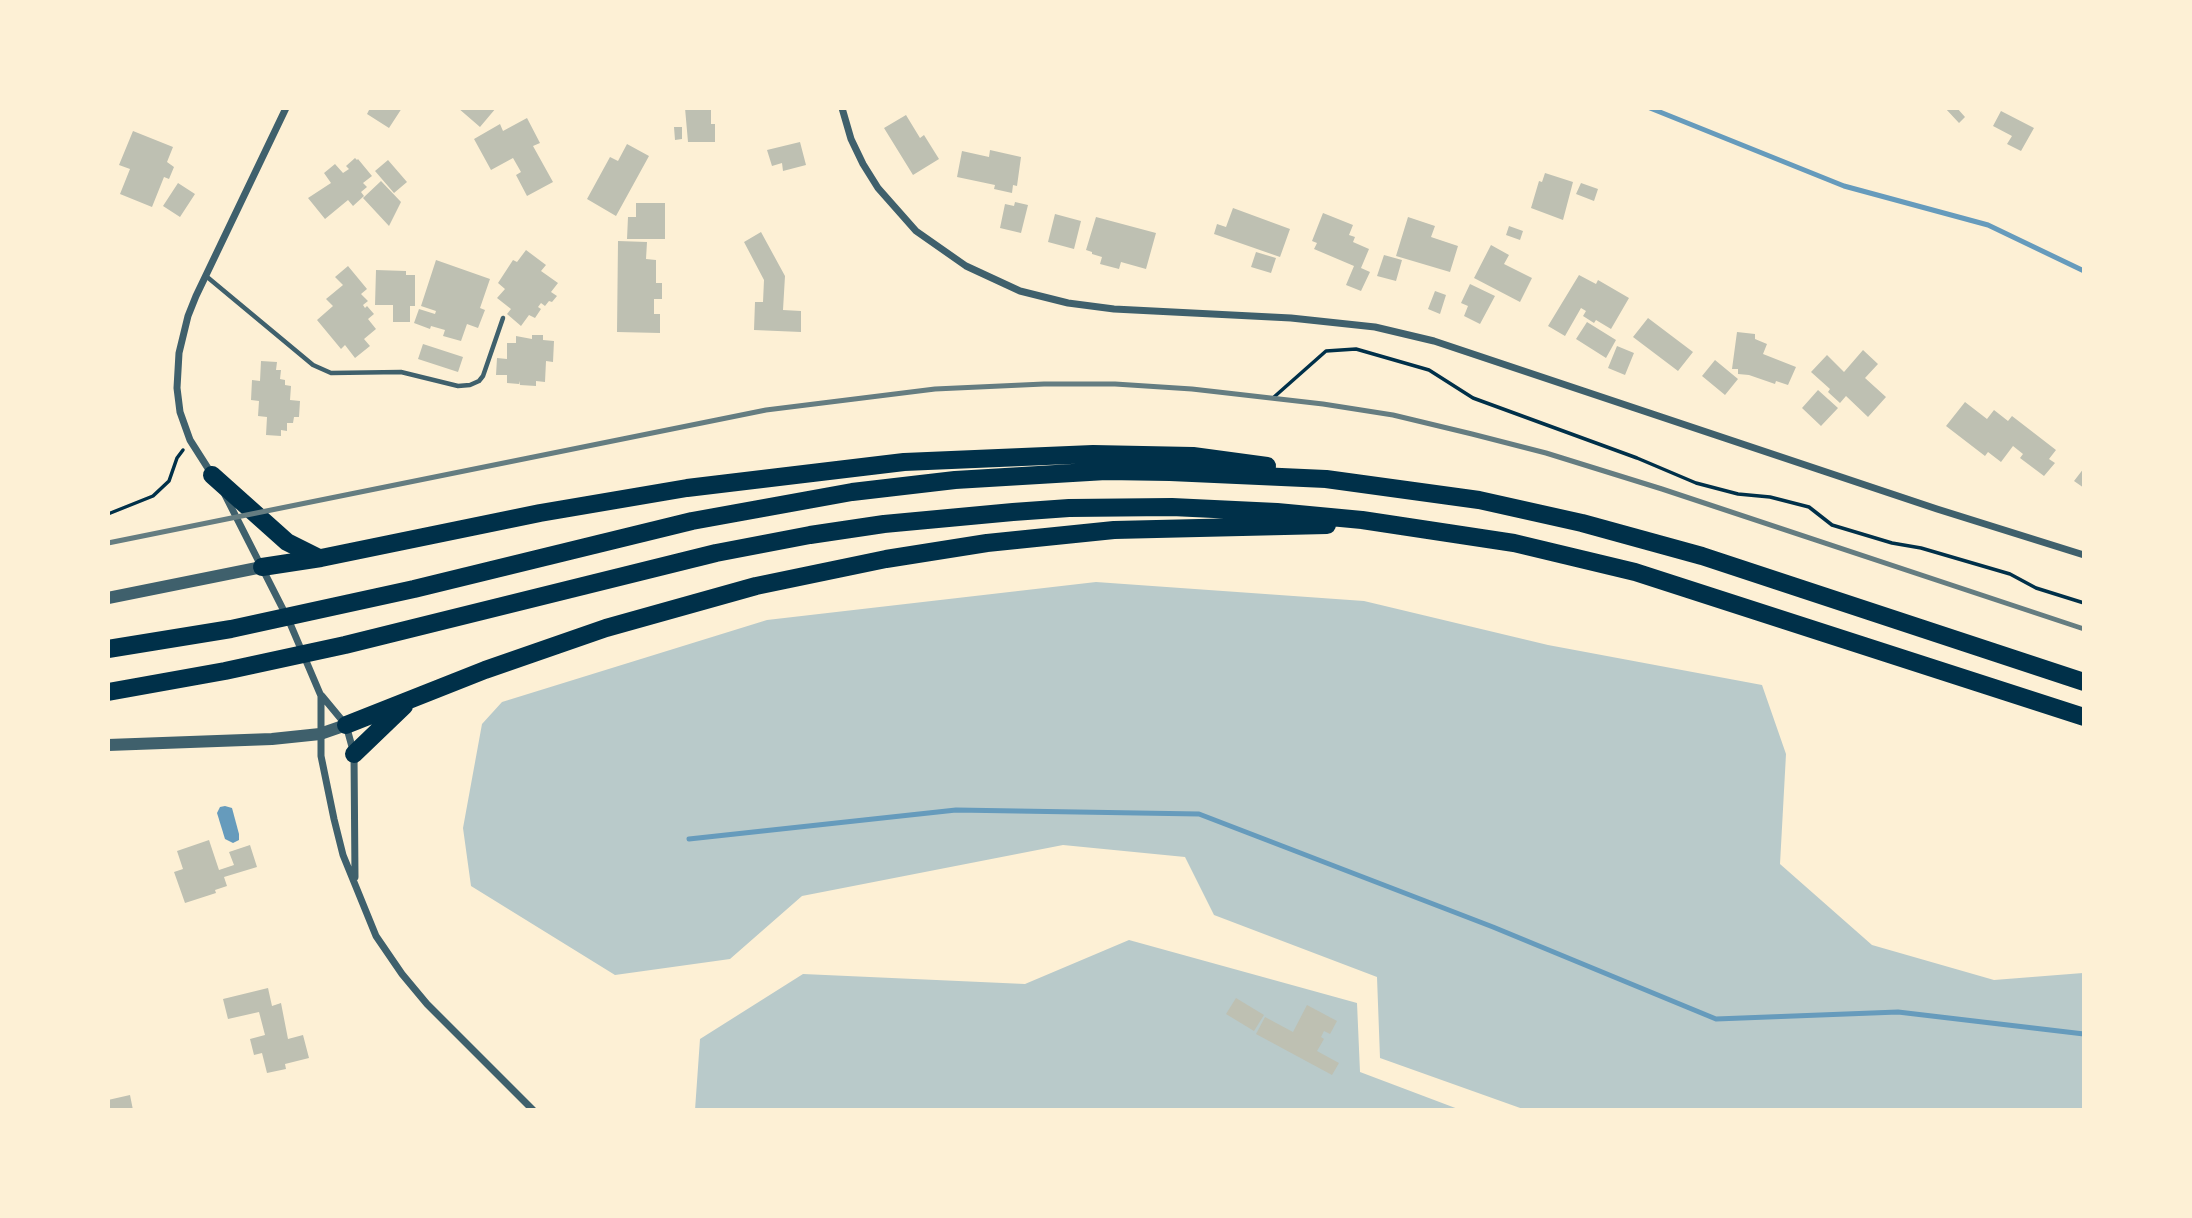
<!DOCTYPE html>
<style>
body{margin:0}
#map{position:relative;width:2192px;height:1218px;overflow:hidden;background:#fdf0d5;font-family:Inter,sans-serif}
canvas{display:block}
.frame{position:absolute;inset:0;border:110px solid #fdf0d5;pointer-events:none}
</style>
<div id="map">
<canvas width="2192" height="1218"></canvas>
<div class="frame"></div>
</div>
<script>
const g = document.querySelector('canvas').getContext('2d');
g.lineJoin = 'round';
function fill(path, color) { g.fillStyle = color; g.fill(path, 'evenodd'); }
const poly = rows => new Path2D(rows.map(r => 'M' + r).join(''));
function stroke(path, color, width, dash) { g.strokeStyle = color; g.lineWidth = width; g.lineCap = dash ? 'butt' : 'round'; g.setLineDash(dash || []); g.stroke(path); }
const green = poly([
 [1096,582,1364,601,1548,645,1762,685,1786,754,1780,864,1872,945,1994,980,2083,973,2083,1109,1523,1109,1380,1058,1377,977,1214,915,1185,857,1063,845,802,896,730,959,615,975,471,886,463,828,482,724,502,702,767,620],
 [1129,940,1357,1003,1360,1072,1458,1109,695,1110,700,1039,803,974,1025,984]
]);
const water = poly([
 [225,806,232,808,239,834,239,840,233,843,225,839,217,813,220,807]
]);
const stream = poly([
 [1650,108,1844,186,1988,225,2084,271],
 [689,839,956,810,1199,814,1493,927,1716,1019,1898,1012,2084,1034]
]);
const building = poly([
 [370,108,402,108,389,128,367,114],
 [458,108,496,108,480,127],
 [685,108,711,108,711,124,715,124,715,142,688,142],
 [1945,108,1957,108,1965,117,1959,123],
 [2001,111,2034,128,2021,151,2007,144,2012,136,1993,126],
 [906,115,920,138,924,135,939,159,913,175,884,128],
 [527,118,540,143,533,146,553,182,527,196,516,175,521,172,513,158,491,170,474,139,500,124,503,131],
 [674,127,682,127,682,139,675,140],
 [133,131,173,147,167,162,174,167,169,179,164,177,152,207,120,194,130,169,119,165],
 [800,142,806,165,783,171,782,163,772,166,767,150],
 [627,144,649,156,616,216,587,199,610,157,618,161],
 [990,150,1021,157,1017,186,1013,185,1012,193,994,189,995,185,957,177,962,151,989,157],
 [355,158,357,160,358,159,372,176,363,183,367,187,361,192,364,196,353,206,348,200,325,219,308,198,331,183,324,173,335,164,343,173,349,169,346,166],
 [388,160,407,182,394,193,375,171],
 [1545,173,1573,182,1563,220,1531,208,1539,181,1542,182],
 [381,181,401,202,389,226,363,198],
 [178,183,195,194,180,217,163,206],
 [1581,183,1598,189,1594,201,1576,194],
 [1015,202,1028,205,1021,233,1000,228,1005,204,1014,206],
 [636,203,665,203,665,239,627,239,628,217,636,217],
 [1233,208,1290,229,1280,257,1214,234,1217,224,1226,227],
 [1323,213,1353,225,1349,235,1355,237,1353,242,1369,249,1361,268,1370,272,1361,291,1346,285,1354,266,1314,249,1317,243,1312,241],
 [1055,214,1081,221,1074,249,1048,242],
 [1096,217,1156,233,1146,269,1121,262,1119,269,1100,264,1102,257,1092,254,1092,252,1086,250],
 [1408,217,1435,226,1431,237,1458,246,1450,272,1396,256],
 [1509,226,1523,231,1520,240,1506,235],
 [761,232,785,276,783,310,801,311,801,332,754,330,755,302,763,302,764,280,744,242],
 [618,241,647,242,646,259,656,260,656,283,662,283,662,299,654,299,654,314,660,314,660,333,617,332],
 [1491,245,1509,255,1504,264,1532,278,1520,302,1474,278],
 [526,250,546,265,541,271,558,283,551,292,557,296,552,302,549,301,545,306,541,303,538,307,541,309,535,318,529,315,521,326,507,314,511,309,497,298,505,289,498,283,513,260,517,262],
 [1256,252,1276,258,1271,273,1251,267],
 [1384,255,1402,260,1396,281,1377,276],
 [436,260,490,279,480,308,485,310,478,328,467,324,461,341,443,336,445,330,431,326,430,329,414,323,419,309,435,314,436,311,421,306],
 [348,266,367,289,361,294,368,301,363,305,365,308,367,306,374,314,368,319,376,329,364,339,370,346,355,358,345,345,341,349,317,320,333,306,326,299,343,285,335,277],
 [376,270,406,271,406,275,415,275,415,306,410,306,410,322,393,322,393,305,375,305],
 [1579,275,1596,284,1598,280,1629,298,1611,329,1596,320,1594,323,1583,316,1586,311,1581,308,1565,336,1548,326],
 [1470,284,1495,296,1480,324,1464,316,1468,306,1461,303],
 [1435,291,1446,295,1440,314,1428,309],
 [1648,318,1693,352,1678,371,1633,337],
 [1587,322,1616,340,1606,358,1576,339],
 [1737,332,1755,334,1755,339,1767,344,1763,354,1796,367,1788,385,1776,381,1775,384,1749,375,1738,374,1738,369,1732,369],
 [532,335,543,335,543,340,554,341,553,362,546,361,545,382,536,381,536,386,520,385,519,381,519,384,507,383,507,375,496,375,497,358,507,359,507,343,516,343,516,336,532,339],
 [423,344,463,357,458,372,418,359],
 [1617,346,1634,353,1625,375,1608,368],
 [1863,350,1878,364,1865,378,1886,397,1868,417,1846,396,1840,403,1828,392,1830,389,1811,372,1827,355,1844,372],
 [1715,360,1738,379,1725,395,1702,376],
 [261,361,277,362,276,370,281,370,280,379,285,380,285,385,291,386,290,400,300,401,299,417,294,417,293,423,287,423,287,431,281,430,281,436,266,435,267,417,258,416,259,401,251,400,252,380,260,381],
 [1818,390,1838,408,1821,426,1802,408],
 [1965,402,1987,419,1994,410,2008,421,2012,416,2056,450,2049,459,2055,463,2044,476,2020,458,2023,454,2013,446,2001,462,1988,452,1985,456,1946,426],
 [2084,468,2084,488,2074,481],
 [209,840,219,870,234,865,229,852,250,845,257,867,224,877,227,886,215,890,216,893,185,903,174,872,183,869,177,851],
 [268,988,272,1006,281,1003,288,1039,303,1035,309,1058,285,1064,286,1069,267,1073,262,1053,254,1055,250,1039,265,1035,259,1012,228,1019,223,999],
 [1236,998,1264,1015,1254,1031,1226,1014],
 [1307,1005,1337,1021,1330,1034,1324,1031,1321,1037,1324,1039,1317,1051,1339,1063,1332,1075,1256,1034,1265,1017,1293,1032],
 [130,1095,133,1110,108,1110,108,1100]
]);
const path = poly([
 [1274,397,1326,351,1356,349,1429,370,1473,398,1637,458,1696,483,1738,494,1770,497,1809,507,1832,525,1892,543,1921,548,2010,574,2036,588,2084,603],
 [108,514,153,496,169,481,177,458,183,450]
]);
const service = poly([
 [206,276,313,365,331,373,401,372,458,386,470,385,479,381,483,376,503,318]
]);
const minor = poly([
 [842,108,851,139,863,164,878,188,916,231,966,266,1020,291,1068,303,1114,309,1291,318,1375,327,1434,341,1937,509,2084,555],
 [211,473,190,440,180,412,177,388,179,353,188,316,196,296,286,108],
 [225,495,289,621,321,696,321,756,334,819,343,855,376,936,402,974,427,1004,533,1110],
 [322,696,346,725,354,754,355,877]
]);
const tertiary = poly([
 [108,598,262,567],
 [108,745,272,739,320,734,346,725]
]);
const motorway = poly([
 [212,475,287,542,317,557],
 [262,567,321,558,540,513,687,488,904,462,1093,454,1193,456,1267,466],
 [108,649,231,629,414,589,692,521,852,492,955,480,1106,471,1170,472,1326,479,1479,500,1582,523,1702,556,2084,682],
 [108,692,225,671,345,645,716,553,810,535,884,524,1013,512,1069,508,1172,507,1277,512,1362,520,1514,543,1635,572,2084,717],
 [346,725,485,670,606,628,756,586,886,559,987,543,1114,530,1327,525],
 [354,754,404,706]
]);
const rail = poly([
 [108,543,766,410,935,389,1044,384,1115,384,1192,389,1323,404,1393,415,1472,434,1546,453,1662,489,2084,629]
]);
fill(green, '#b9caca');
fill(water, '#669bbc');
stroke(stream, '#669bbc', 5);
fill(building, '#bec0b2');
stroke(path, '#003049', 3.5);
stroke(service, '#3f606c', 4.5);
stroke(minor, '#3f606c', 7);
stroke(tertiary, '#3f606c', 12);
stroke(motorway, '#003049', 18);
stroke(rail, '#657d81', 5);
</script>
